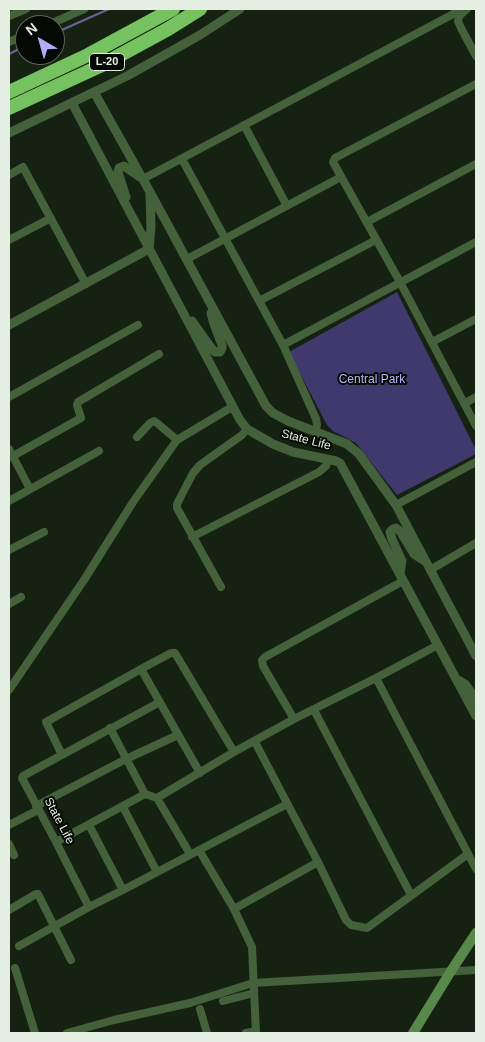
<!DOCTYPE html>
<style>
body{margin:0}
#map{position:relative;width:485px;height:1042px;overflow:hidden;background:#152211;font-family:Arial,sans-serif}
canvas{display:block}
.frame{position:absolute;inset:0;border:10px solid #e5eee3;pointer-events:none}
.north{position:absolute;left:15px;top:15px;width:50px;height:50px;box-sizing:border-box;background:#050904;border:1px solid #5f655d;border-radius:50%;rotate:322deg;font-size:14px;font-weight:700;line-height:20px;text-align:center;color:#e5eee3}
.north::after{content:'';display:block;margin:auto;width:18px;height:22px;background:#b3adf9;clip-path:polygon(50% 0,100% 100%,50% 72%,0 100%)}
</style>
<div id="map">
<canvas width="485" height="1042"></canvas>
<div class="frame"></div>
<div class="north">N</div>
</div>
<script>
const g = document.querySelector('canvas').getContext('2d');
g.lineJoin = 'round';
function fill(path, color) { g.fillStyle = color; g.fill(path, 'evenodd'); }
const poly = rows => new Path2D(rows.map(r => 'M' + r).join(''));
function stroke(path, color, width, dash) { g.strokeStyle = color; g.lineWidth = width; g.lineCap = dash ? 'butt' : 'round'; g.setLineDash(dash || []); g.stroke(path); }
function write(font, color, halo, rows, align = 'center') {
  g.font = font + ' Arial,sans-serif'; g.lineWidth = 4; g.setLineDash([]); g.textBaseline = 'middle'; g.strokeStyle = halo; g.fillStyle = color; for (const [text, x, y, turn = 0] of rows) {
    g.save(); g.translate(x, y); g.rotate((+turn || 0) * Math.PI / 180); g.textAlign = isNaN(turn) ? turn : align; if (halo) g.strokeText(text, 0, 0); g.fillText(text, 0, 0); g.restore();
  }
}
const green = poly([
 [397,292,476,450,476,454,397,495,356,443,333,431,327,425,289,352]
]);
const stream = poly([
 [55,33,109,9],
 [9,54,25,46]
]);
const minor = poly([
 [455,9,459,16,458,21,461,28,476,56],
 [9,16,26,9],
 [459,16,467,9],
 [48,25,84,9],
 [9,42,25,35],
 [476,84,335,158,333,162,400,282,476,426],
 [244,125,287,206],
 [182,159,283,345,316,419,317,425,315,431],
 [9,175,23,167,86,284],
 [143,179,457,12],
 [367,222,476,164],
 [9,240,51,218],
 [187,259,341,177],
 [259,301,376,240],
 [432,342,476,319],
 [283,345,476,242],
 [9,397,138,325],
 [465,403,476,397],
 [137,437,150,423,154,421,157,423,177,440],
 [9,449,30,489],
 [13,456,81,418,77,405,78,402,159,354],
 [9,501,99,451],
 [396,505,476,462],
 [192,537,319,472,326,466,328,460],
 [9,550,44,532],
 [430,570,476,543],
 [221,587,177,508,177,504,193,473,200,465,242,435,247,429],
 [9,604,21,597],
 [141,669,200,773],
 [376,678,476,869],
 [9,690,84,580,133,502,177,440,232,407],
 [314,710,411,895],
 [294,719,263,666,262,660,265,657,403,581],
 [110,728,145,794,157,798,234,752,294,719,376,678,438,645],
 [255,742,318,862,346,920,351,925,367,928,468,854],
 [62,755,46,722,141,669,171,653,175,653,234,752],
 [157,798,190,854],
 [36,806,126,759,178,735],
 [123,807,157,872],
 [9,825,38,810],
 [89,825,123,890],
 [56,842,145,794],
 [9,844,14,855],
 [199,850,234,909,252,947,256,1033],
 [89,907,56,842,22,778,23,776,160,702],
 [234,909,318,862],
 [9,910,36,894,38,894,71,960],
 [19,946,89,907,123,890,287,804],
 [15,968,35,1033],
 [223,1001,254,993],
 [200,1009,207,1033],
 [67,1033,114,1020,190,1003,253,983,476,970],
 [246,1033,256,1031]
]);
const tertiary = poly([
 [94,92,150,192,266,406,273,413,288,421,347,444,359,454,396,505,476,656],
 [72,103,240,420,247,429,273,444,293,452,336,461,340,463,476,716],
 [9,133,127,76,200,35,240,9],
 [126,197,118,172,119,168,124,166,140,177],
 [192,321,212,349,215,352,220,352,222,348,222,345,214,324,211,313],
 [9,325,149,249,151,227,150,194],
 [400,574,402,561,392,539,390,532,393,529,396,528,400,531,414,554,426,562],
 [456,679,465,684,476,699]
]);
const secondary = poly([
 [413,1033,451,971,476,933]
]);
const motorway = poly([
 [9,92,88,55,173,9],
 [9,108,100,66,168,29,200,9]
]);
const shields = [
 [107,62,35]
];
const shieldNames = [
 ["L-20",107,62]
];
const parkNames = [
 ["Central Park",372,380]
];
const streetNames = [
 ["State Life",306,440,15],
 ["State Life",59,821,62]
];
fill(green, '#40396d');
stroke(stream, '#67629c', 2);
stroke(minor, '#44613c', 8);
stroke(tertiary, '#44613c', 9);
stroke(secondary, '#59884b', 10);
stroke(motorway, '#76c160', 14);
for (const [x, y, w] of shields) { const box = new Path2D(); box.roundRect(x - w / 2, y - 8.5, w, 17, 4); g.fillStyle = '#050904'; g.fill(box); stroke(box, '#e5eee3', 1); }
write('bold 11px', '#e5eee3', null, shieldNames);
write('12px', '#bbb7fb', '#050904', parkNames);
write('12px', '#e5eee3', '#050904', streetNames);
</script>
